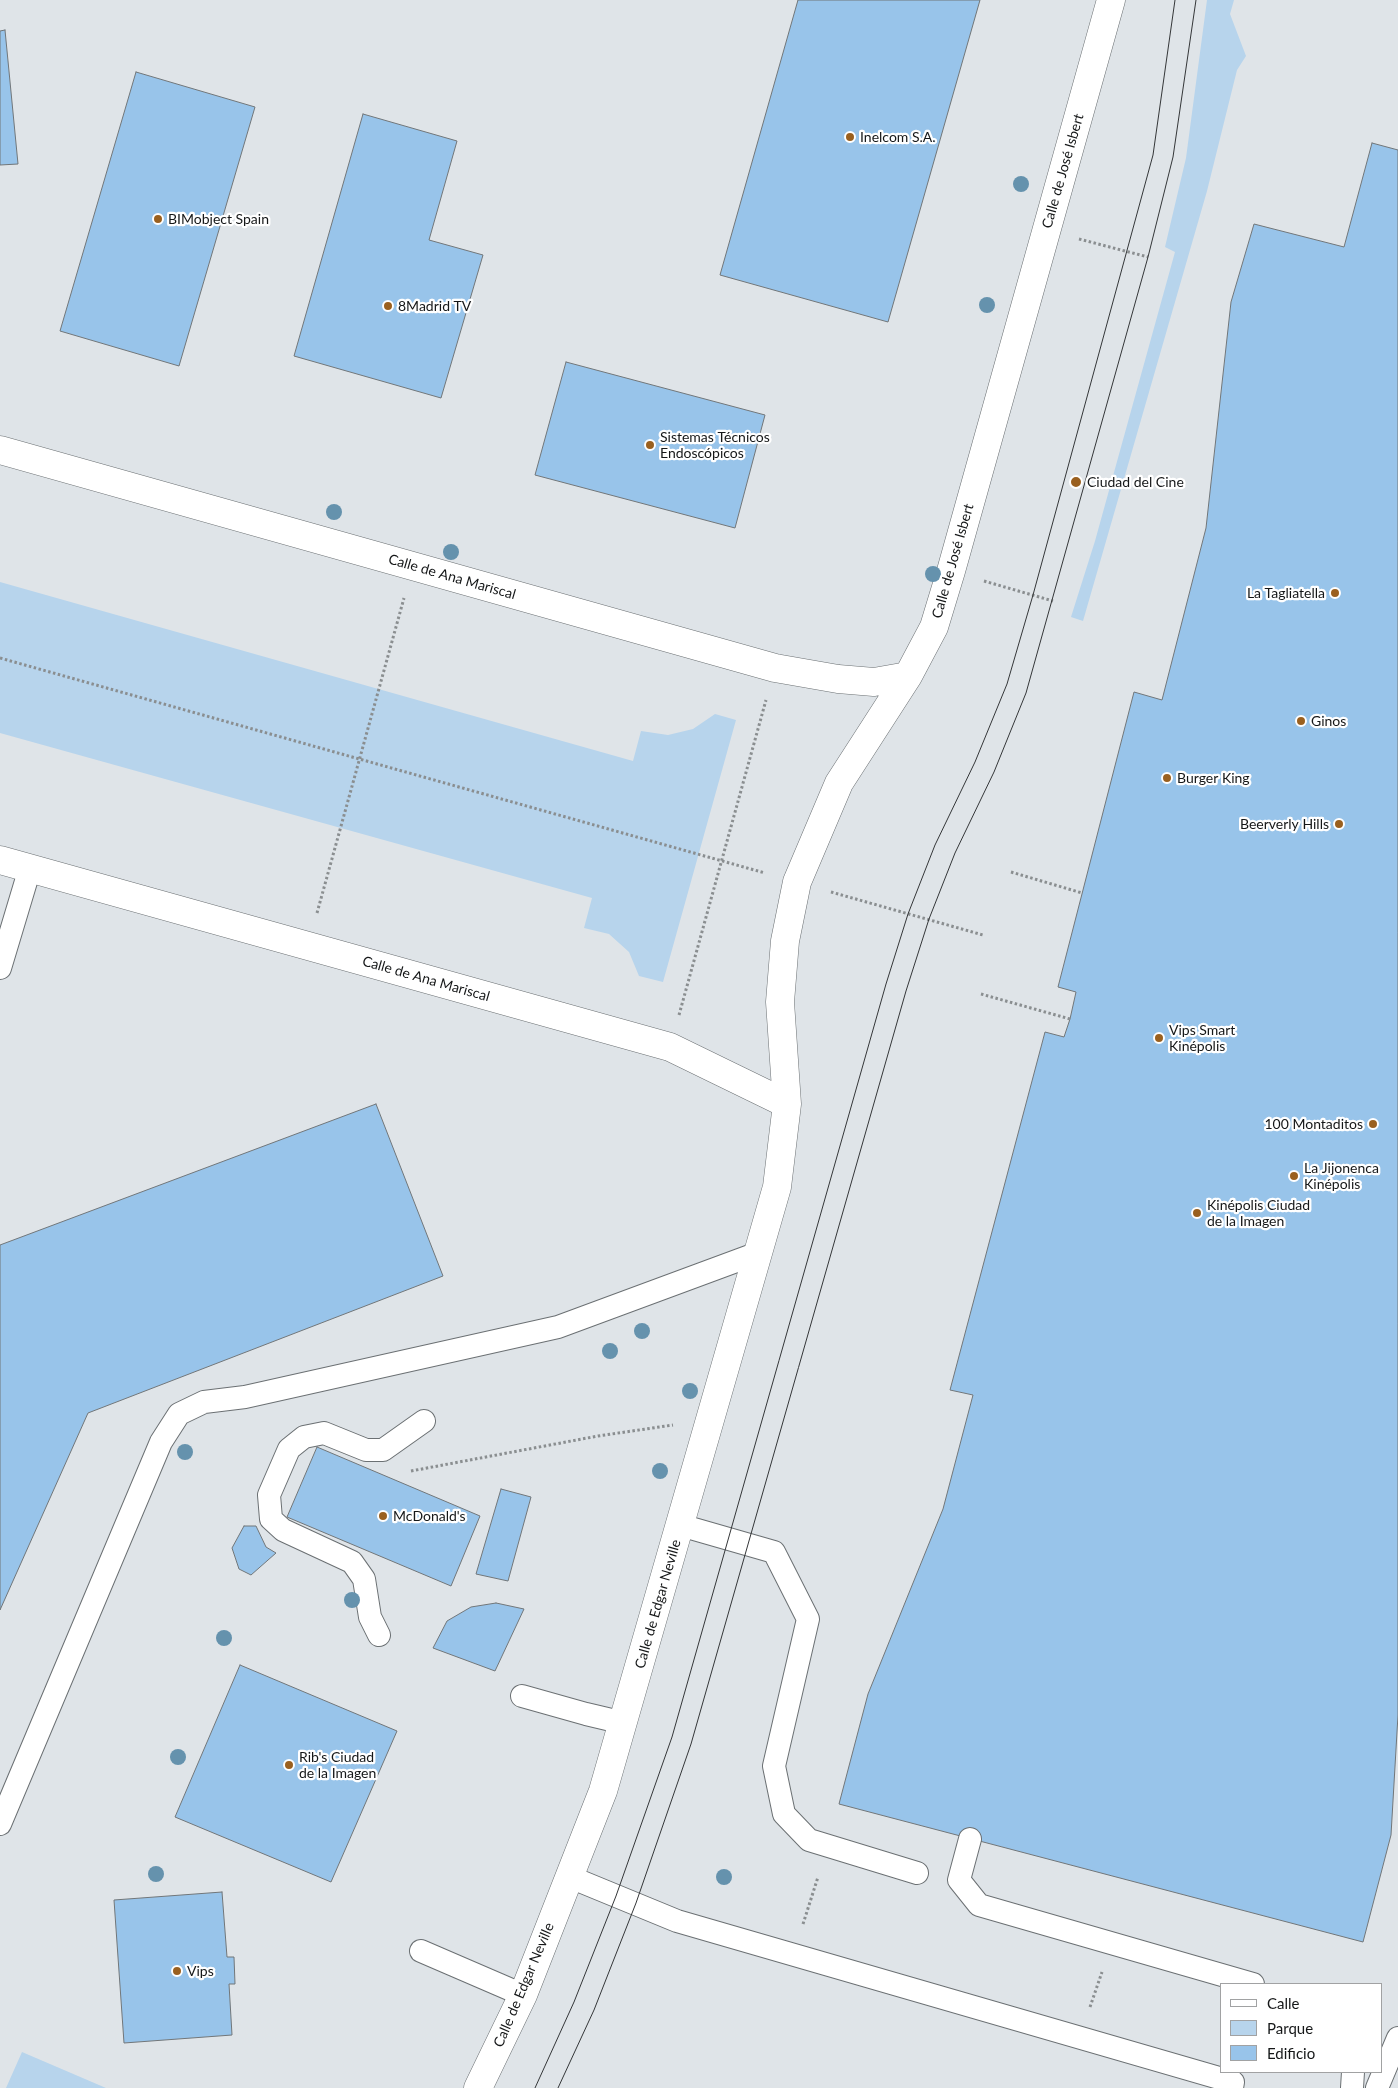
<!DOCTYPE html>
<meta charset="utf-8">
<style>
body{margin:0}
#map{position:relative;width:1398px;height:2088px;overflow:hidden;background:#dfe4e8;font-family:Lato,sans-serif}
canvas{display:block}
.legend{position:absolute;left:1220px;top:1983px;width:162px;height:90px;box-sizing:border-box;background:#fff;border:1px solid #a1a2a3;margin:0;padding:6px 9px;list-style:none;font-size:15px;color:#151718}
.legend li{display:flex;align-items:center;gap:10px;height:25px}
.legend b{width:25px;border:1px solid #a1a2a3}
</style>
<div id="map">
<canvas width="1398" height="2088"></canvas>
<ul class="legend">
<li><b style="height:6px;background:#fff"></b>Calle</li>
<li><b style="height:14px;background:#b7d4ec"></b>Parque</li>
<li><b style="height:14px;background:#98c4ea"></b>Edificio</li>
</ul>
</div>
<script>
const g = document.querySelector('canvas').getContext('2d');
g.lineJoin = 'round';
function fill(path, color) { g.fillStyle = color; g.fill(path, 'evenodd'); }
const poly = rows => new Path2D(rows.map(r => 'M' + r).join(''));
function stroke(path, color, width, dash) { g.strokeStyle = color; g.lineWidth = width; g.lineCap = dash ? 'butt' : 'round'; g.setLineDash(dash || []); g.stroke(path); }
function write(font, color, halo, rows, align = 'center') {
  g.font = font + ' Lato,sans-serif'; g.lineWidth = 4.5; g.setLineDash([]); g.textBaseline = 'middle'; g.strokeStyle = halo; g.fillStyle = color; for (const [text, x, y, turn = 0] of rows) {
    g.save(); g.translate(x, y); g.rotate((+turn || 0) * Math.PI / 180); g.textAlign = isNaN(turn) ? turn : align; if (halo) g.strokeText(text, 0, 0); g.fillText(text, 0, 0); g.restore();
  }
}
const green = poly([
 [1207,0,1234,0,1230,14,1246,56,1237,70,1207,191,1083,621,1071,617,1095,541,1175,252,1165,247,1186,158],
 [0,582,633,761,641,731,668,735,693,729,715,714,736,720,663,982,639,976,629,952,609,934,584,928,592,898,0,733],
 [22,2052,106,2088,6,2088]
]);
const building = poly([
 [798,0,980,0,888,322,720,275,798,0],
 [5,30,18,164,0,165,0,31,5,30],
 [136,72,255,107,179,366,60,331,136,72],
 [363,114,457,141,429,240,483,255,441,398,294,356,363,114],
 [1372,143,1398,150,1398,1715,1391,1835,1363,1942,839,1804,868,1694,943,1509,973,1395,950,1390,1045,1032,1064,1037,1070,1019,1076,992,1058,987,1134,692,1162,700,1206,528,1231,302,1254,224,1344,247,1372,143],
 [566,362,765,415,735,528,535,475,566,362],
 [376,1104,443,1276,88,1413,0,1610,0,1245,376,1104],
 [317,1447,480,1516,451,1586,287,1517,317,1447],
 [501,1489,531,1497,508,1581,476,1574,501,1489],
 [244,1526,256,1526,266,1547,276,1553,251,1575,239,1569,232,1548,244,1526],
 [496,1603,524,1609,495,1671,433,1648,447,1621,471,1607,496,1603],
 [240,1665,397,1731,331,1882,175,1817,240,1665],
 [222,1892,227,1957,234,1957,235,1984,229,1984,232,2035,124,2043,114,1900,222,1892]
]);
const path = poly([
 [1079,239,1148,257],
 [984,581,1053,601],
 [0,658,765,873],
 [1011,872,1082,893],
 [831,892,983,935],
 [317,913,404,598],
 [981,994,1070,1019],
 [679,1015,766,700],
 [411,1471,598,1436,673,1425],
 [803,1924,818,1877],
 [1090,2007,1102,1972]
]);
const lane = poly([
 [0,968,30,868],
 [680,1525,774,1552,808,1619,774,1766,784,1814,809,1840,917,1873],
 [379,1635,370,1617,364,1579,352,1562,283,1530,271,1519,269,1495,289,1449,304,1437,324,1433,366,1450,383,1450,424,1421],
 [522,1696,586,1714,624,1723],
 [0,1824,161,1442,179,1414,204,1402,245,1397,558,1327,758,1253],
 [970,1839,959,1880,979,1905,1253,1984],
 [570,1877,677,1921,1233,2082,1232,2088],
 [421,1951,523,1995],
 [1352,2088,1353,2072],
 [1377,2088,1398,2038]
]);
const street = poly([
 [0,450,775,668,838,679,874,682,908,676],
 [0,860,670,1047,787,1104],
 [478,2088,523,1995,603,1791,777,1187,787,1104,780,1002,785,941,797,882,839,783,908,676,934,627,951,571,1111,0]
]);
const tram = poly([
 [535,2088,574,2002,616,1896,672,1737,886,984,908,914,935,845,975,762,1007,684,1033,595,1153,155,1175,0],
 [558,2088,594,2010,636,1903,691,1744,906,991,929,919,955,853,994,772,1026,693,1148,257,1173,157,1196,0]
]);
const trees = [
 [1021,184],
 [987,305],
 [334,512],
 [451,552],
 [933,574],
 [642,1331],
 [610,1351],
 [690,1391],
 [185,1452],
 [660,1471],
 [352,1600],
 [224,1638],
 [178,1757],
 [156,1874],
 [724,1877]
];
const markers = [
 [850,137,5,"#9a601f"],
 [158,219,5,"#9a601f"],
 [388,306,5,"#9a601f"],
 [650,445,5,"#9a601f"],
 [1076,482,6,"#9a601f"],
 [1335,593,5,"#9a601f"],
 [1301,721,5,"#9a601f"],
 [1167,778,5,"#9a601f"],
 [1339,824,5,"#9a601f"],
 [1159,1038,5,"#9a601f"],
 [1373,1124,5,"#9a601f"],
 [1294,1176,5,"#9a601f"],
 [1197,1213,5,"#9a601f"],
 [383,1516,5,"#9a601f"],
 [289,1765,5,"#9a601f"],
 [177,1971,5,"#9a601f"]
];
const poiNames = [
 ["Inelcom S.A.",860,137],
 ["BIMobject Spain",168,219],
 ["8Madrid TV",398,306],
 ["Sistemas Técnicos",660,437],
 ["Endoscópicos",660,453],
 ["Ciudad del Cine",1087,482],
 ["La Tagliatella",1325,593,"right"],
 ["Ginos",1311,721],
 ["Burger King",1177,778],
 ["Beerverly Hills",1329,824,"right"],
 ["Vips Smart",1169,1030],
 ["Kinépolis",1169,1046],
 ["100 Montaditos",1363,1124,"right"],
 ["La Jijonenca",1304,1168],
 ["Kinépolis",1304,1184],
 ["Kinépolis Ciudad",1207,1205],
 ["de la Imagen",1207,1221],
 ["McDonald's",393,1516],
 ["Rib's Ciudad",299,1757],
 ["de la Imagen",299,1773],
 ["Vips",187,1971]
];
const streetNames = [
 ["Calle de José Isbert",1063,171,-74],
 ["Calle de José Isbert",953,561,-74],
 ["Calle de Ana Mariscal",452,577,16],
 ["Calle de Ana Mariscal",426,979,16],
 ["Calle de Edgar Neville",658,1604,-74],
 ["Calle de Edgar Neville",524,1985,-67]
];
fill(green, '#b7d4ec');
fill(building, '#98c4ea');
stroke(building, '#717679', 1);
stroke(lane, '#6b7073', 24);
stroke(street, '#6b7073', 29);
stroke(path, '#8a8e90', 3, [2.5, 2.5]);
stroke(lane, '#fff', 22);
stroke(street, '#fff', 28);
stroke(tram, '#343638', 1);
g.fillStyle = '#6592ad';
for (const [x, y] of trees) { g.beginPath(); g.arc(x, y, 8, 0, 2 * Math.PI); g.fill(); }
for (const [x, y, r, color] of markers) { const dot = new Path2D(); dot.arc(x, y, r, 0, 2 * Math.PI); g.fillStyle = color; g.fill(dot); stroke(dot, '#fff', 2); }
write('14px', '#151718', '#fff', poiNames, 'left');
write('14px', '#151718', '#fff', streetNames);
</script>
